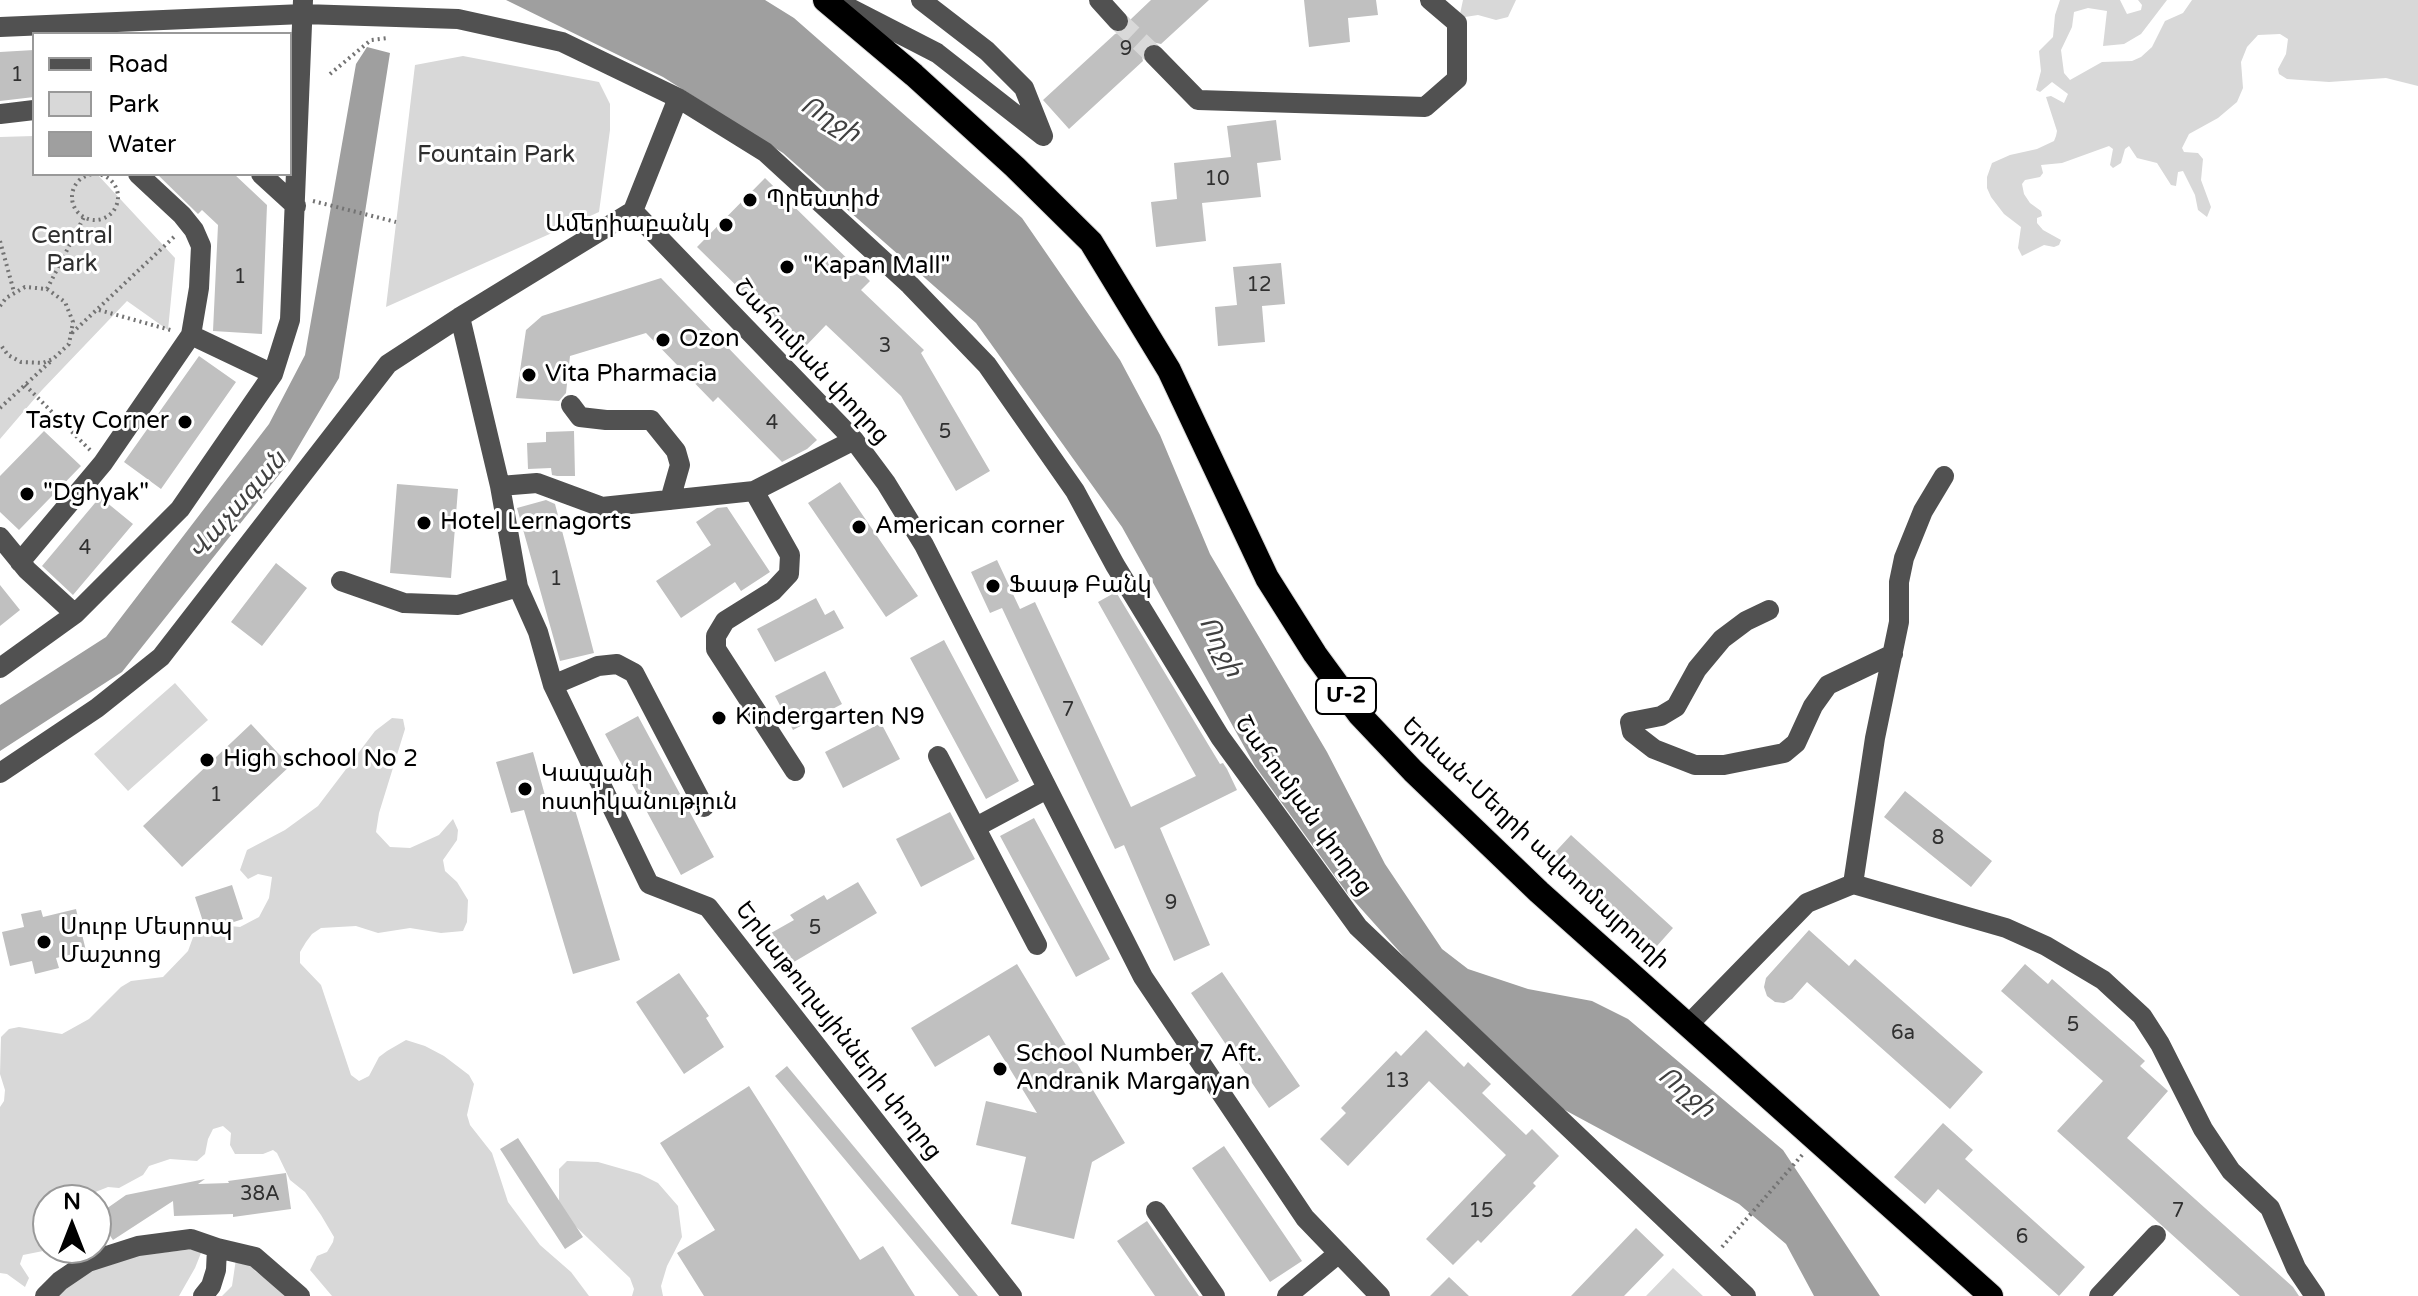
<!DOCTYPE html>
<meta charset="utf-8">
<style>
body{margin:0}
#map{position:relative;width:2418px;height:1296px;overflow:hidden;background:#fff;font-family:"Varela Round",sans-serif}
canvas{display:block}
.legend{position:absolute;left:32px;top:32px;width:260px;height:144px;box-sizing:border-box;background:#fff;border:2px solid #999;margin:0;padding:10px 14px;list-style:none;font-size:24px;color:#000}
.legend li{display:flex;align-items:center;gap:16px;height:40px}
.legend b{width:40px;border:2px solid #999}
.north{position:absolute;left:32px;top:1184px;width:80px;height:80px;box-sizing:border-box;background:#fff;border:2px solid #999;border-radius:50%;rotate:0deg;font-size:22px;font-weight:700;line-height:32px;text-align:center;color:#000}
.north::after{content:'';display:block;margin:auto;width:28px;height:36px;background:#000;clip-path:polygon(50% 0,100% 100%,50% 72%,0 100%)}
</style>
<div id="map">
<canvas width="2418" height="1296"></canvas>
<ul class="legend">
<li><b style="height:10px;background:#515151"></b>Road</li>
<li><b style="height:22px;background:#d8d8d8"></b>Park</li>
<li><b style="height:22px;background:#9f9f9f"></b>Water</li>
</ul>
<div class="north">N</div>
</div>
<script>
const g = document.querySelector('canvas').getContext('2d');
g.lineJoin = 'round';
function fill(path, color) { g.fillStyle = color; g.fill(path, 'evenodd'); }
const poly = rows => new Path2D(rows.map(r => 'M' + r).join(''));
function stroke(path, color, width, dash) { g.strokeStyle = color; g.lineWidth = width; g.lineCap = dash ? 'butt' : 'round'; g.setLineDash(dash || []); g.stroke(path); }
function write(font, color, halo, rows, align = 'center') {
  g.font = font + ' "Varela Round","Noto Sans Armenian",sans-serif'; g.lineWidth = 6; g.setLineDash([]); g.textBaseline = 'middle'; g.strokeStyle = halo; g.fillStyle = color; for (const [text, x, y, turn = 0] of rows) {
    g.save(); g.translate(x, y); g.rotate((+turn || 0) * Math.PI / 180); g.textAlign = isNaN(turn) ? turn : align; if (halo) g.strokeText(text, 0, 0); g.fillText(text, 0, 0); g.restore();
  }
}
const green = poly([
 [1463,0,1516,0,1508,17,1496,20,1478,15,1465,17,1460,14],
 [2060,0,2120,0,2127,14,2141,10,2142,5,2138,0,2167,0,2141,34,2124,44,2103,46,2107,11,2088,8,2074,12,2072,27,2061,50,2064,73,2070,80,2102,62,2132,61,2141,57,2152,47,2165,21,2183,13,2192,0,2418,0,2418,86,2386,78,2329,82,2287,79,2279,74,2278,69,2286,54,2288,39,2280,34,2258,35,2247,47,2241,62,2243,88,2237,102,2218,118,2189,134,2182,148,2184,152,2198,153,2203,159,2201,180,2211,207,2207,217,2198,210,2195,195,2183,171,2178,172,2176,186,2171,185,2157,163,2137,158,2129,146,2125,149,2121,163,2113,168,2110,165,2113,149,2109,146,2062,163,2041,165,2043,173,2040,177,2025,180,2022,184,2024,194,2030,203,2041,211,2042,216,2037,218,2037,223,2043,230,2061,240,2059,245,2054,247,2044,245,2022,256,2018,248,2021,227,2004,214,1991,197,1987,188,1987,177,1992,163,2010,155,2037,149,2054,141,2056,136,2057,131,2046,97,2051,96,2064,103,2068,94,2052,82,2040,92,2036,90,2041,71,2039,51,2053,37,2055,15],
 [463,56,599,82,610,104,610,130,599,212,386,307,415,65],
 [34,136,34,174,97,174,175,258,168,330,127,301,42,390,0,439,0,137],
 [175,683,208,720,128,791,94,754],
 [392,718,403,719,405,729,379,813,376,832,390,847,410,848,439,835,453,819,458,830,457,840,443,860,445,871,457,882,468,900,467,922,463,931,441,933,410,928,378,933,356,926,321,928,312,934,306,942,300,952,300,963,321,985,351,1075,359,1081,369,1076,379,1057,387,1051,406,1040,425,1046,444,1056,469,1075,474,1084,467,1115,470,1125,492,1153,508,1202,540,1245,571,1272,589,1296,332,1296,310,1270,317,1256,327,1252,333,1242,334,1237,321,1215,305,1192,290,1180,277,1153,273,1150,263,1154,235,1154,230,1145,231,1133,223,1126,213,1129,208,1139,205,1154,197,1161,170,1159,149,1166,143,1175,119,1188,108,1187,88,1195,83,1200,48,1200,48,1248,70,1248,69,1251,58,1248,23,1255,20,1264,29,1278,25,1287,7,1274,0,1273,0,1107,4,1101,5,1090,0,1074,1,1037,9,1029,19,1027,62,1034,89,1019,121,987,131,981,163,977,188,951,199,921,209,918,230,926,240,927,259,917,269,898,272,877,258,874,248,879,240,870,247,850,285,830,318,806,375,731],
 [567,1161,598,1162,640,1174,658,1183,678,1206,682,1237,667,1266,661,1286,663,1296,632,1296,634,1289,630,1278,570,1221,559,1202,559,1169],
 [203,1248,195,1268,179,1296,39,1296,114,1258],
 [236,1259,251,1261,255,1271,290,1296,222,1296,232,1286],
 [1673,1268,1703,1296,1646,1296]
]);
const water = poly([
 [506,0,765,0,794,18,1022,218,1120,360,1160,435,1210,554,1327,752,1385,864,1442,949,1468,969,1528,989,1592,1001,1628,1019,1783,1150,1880,1296,1814,1296,1786,1244,1739,1204,1563,1109,1407,960,1347,893,1255,766,1122,527,976,323,783,153,663,77],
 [367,47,390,53,339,378,290,461,122,672,0,751,0,705,106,637,269,424,305,355,356,64]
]);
const building = poly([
 [1151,0,1209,0,1161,44,1152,42,1146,45,1141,52,1143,61,1069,129,1043,100,1115,34,1127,30,1131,19],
 [1304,0,1376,0,1378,15,1348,18,1350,42,1309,47],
 [34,50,34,97,0,101,0,52],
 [1276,120,1281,160,1257,163,1261,197,1202,203,1206,241,1156,247,1151,202,1177,199,1174,163,1231,157,1227,126],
 [157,174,234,174,267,205,262,334,213,331,218,225,202,210,198,214],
 [765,178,870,281,861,290,924,350,921,353,990,471,956,491,901,396,826,325,802,350,697,247],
 [1281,263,1285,304,1262,306,1265,342,1218,346,1215,307,1237,305,1233,267],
 [661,278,817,440,807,449,782,462,718,397,713,402,646,333,570,356,566,393,559,401,516,398,526,330,542,316],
 [199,356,236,382,161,489,124,462],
 [44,431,81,466,19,530,0,512,0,476],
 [574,431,575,476,557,476,552,475,551,468,528,469,527,443,546,442,546,432],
 [840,482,918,596,886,617,808,503],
 [397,484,458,489,451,578,390,573],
 [100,497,133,524,73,595,42,566],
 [546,500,555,504,594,653,560,661,517,508],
 [727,507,770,572,741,591,735,582,681,618,656,581,711,545,696,522,717,508],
 [997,560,1020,609,1035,602,1131,807,1196,776,1098,602,1116,592,1220,764,1223,763,1227,769,1237,790,1160,828,1210,945,1174,961,1124,845,1115,849,1002,608,990,613,971,572],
 [276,563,307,588,262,646,231,622],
 [0,585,20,610,0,626],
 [816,598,825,615,834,610,844,628,775,662,757,629],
 [944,640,1019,781,986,799,910,658],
 [825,671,842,704,793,730,775,696],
 [638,716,714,857,681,875,605,734],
 [881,723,900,759,843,788,825,752],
 [251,724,290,766,182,867,143,826],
 [533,752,549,810,573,803,620,960,573,974,524,810,511,813,496,762],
 [1905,791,1992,861,1971,887,1884,817],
 [950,812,975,859,921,887,896,839],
 [1034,818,1110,959,1076,977,1000,836],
 [1571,835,1673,928,1648,956,1546,862],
 [858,882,877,913,782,969,764,937,794,920,790,915,824,895,827,900],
 [232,885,243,919,206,931,195,897],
 [76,909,86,951,56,958,59,968,35,974,32,961,10,966,2,932,24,927,21,914,41,910,43,917],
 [1809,930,1849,966,1855,959,1983,1072,1950,1109,1807,982,1792,999,1784,1003,1775,1002,1767,996,1764,987,1766,978],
 [1017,964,1125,1143,1092,1162,1074,1239,1011,1224,1026,1157,976,1145,986,1101,1037,1113,989,1035,935,1067,911,1028],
 [2025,964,2048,984,2052,979,2145,1061,2140,1066,2168,1091,2127,1138,2293,1287,2299,1296,2240,1296,2057,1131,2103,1081,2001,991],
 [1222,972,1300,1086,1269,1108,1191,993],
 [679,973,709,1016,706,1018,724,1047,684,1074,636,1002],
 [1426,1030,1464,1067,1468,1062,1491,1084,1482,1093,1526,1135,1532,1129,1559,1156,1533,1183,1536,1186,1481,1243,1478,1240,1453,1265,1426,1239,1506,1155,1429,1081,1348,1166,1320,1139,1346,1113,1341,1108,1396,1051,1401,1056],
 [787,1066,978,1296,959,1296,775,1076],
 [749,1086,860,1260,883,1246,915,1296,704,1296,677,1253,715,1230,660,1143],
 [1943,1123,1973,1150,1965,1159,2085,1267,2059,1296,1938,1189,1925,1204,1894,1177],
 [518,1138,583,1237,565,1249,500,1149],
 [1224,1146,1302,1261,1270,1282,1192,1168],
 [286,1173,291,1209,233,1217,233,1214,174,1216,173,1201,113,1240,96,1216,126,1195,205,1179,198,1184,229,1183,228,1181],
 [1147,1221,1199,1296,1155,1296,1117,1241],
 [1636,1228,1664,1255,1624,1296,1571,1296],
 [1449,1277,1469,1296,1430,1296]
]);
const minorTunnel = poly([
 [1118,21,1154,55]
]);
const path = poly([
 [330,74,371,40,388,38],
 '72 197a23 23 0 1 1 46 0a23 23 0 1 1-46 0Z',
 [313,201,396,222],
 [0,241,14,292],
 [47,289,84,217],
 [0,306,6,298,25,287,47,289,65,302,73,322,69,344,53,359,43,363,21,362,8,355,0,344],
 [99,310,174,331],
 [72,333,175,236],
 [25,385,90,450],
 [0,408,51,361],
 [1722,1247,1803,1154]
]);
const minor = poly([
 [1099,0,1118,21],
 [836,1,937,53,1043,136,1024,88,987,51,921,0],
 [0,27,303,14,458,19,562,42,678,98,765,152,910,285,987,365,1075,491,1115,565,1220,737,1358,927,1746,1296],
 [1154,55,1198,100,1425,107,1457,79,1457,23,1430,0],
 [0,114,34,110],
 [138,174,182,215,194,230,201,246,199,288,191,335,273,374],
 [261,174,296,206],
 [633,211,854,440,886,483,924,545,1143,977,1305,1218,1380,1296],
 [633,211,678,98],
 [460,317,500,486,518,587,538,632,553,685,649,884,708,907,1012,1296],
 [571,405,580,417,606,420,651,420,676,451,680,465,670,500],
 [500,486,537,483,602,507,754,491,854,440],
 [754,491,790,555,789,574,773,591,725,621,716,636,716,649,795,771],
 [0,537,27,570,75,614],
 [20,562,103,463,191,335],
 [341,581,404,603,458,605,518,587],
 [1769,610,1746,621,1722,639,1697,669,1676,707,1661,716,1630,722,1632,732,1654,749,1695,765,1724,765,1784,753,1796,743,1813,706,1828,685,1893,654],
 [0,668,75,614,180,509,273,374,290,320,303,0],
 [553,685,598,666,617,664,634,673,704,807],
 [938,756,1037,945],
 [0,773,97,708,161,657,388,364,460,317,633,211],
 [976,827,1047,789],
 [1853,884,1875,738,1899,622,1899,582,1904,558,1923,511,1944,476],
 [1688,1025,1807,903,1853,884,2006,928,2046,946,2103,980,2142,1016,2160,1044,2203,1129,2231,1171,2270,1208,2296,1268,2315,1296],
 [1156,1211,1215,1296],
 [217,1248,255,1257,300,1296],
 [45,1296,60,1281,88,1262,138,1246,191,1239,217,1248,216,1270,211,1286,203,1296],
 [1287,1296,1339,1253],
 [2099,1296,2156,1235]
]);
const highway = poly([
 [825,0,914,75,1015,167,1091,242,1169,370,1267,578,1315,654,1359,714,1413,771,1539,892,1991,1296]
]);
const markers = [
 [750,200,8,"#000"],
 [726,225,8,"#000"],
 [787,267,8,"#000"],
 [663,340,8,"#000"],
 [529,375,8,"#000"],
 [185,422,8,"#000"],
 [27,494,8,"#000"],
 [424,523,8,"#000"],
 [859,527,8,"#000"],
 [993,586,8,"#000"],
 [719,718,8,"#000"],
 [207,760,8,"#000"],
 [525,789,8,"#000"],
 [44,942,8,"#000"],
 [1000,1069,8,"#000"]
];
const numberNames = [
 ["9",1126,50],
 ["1",17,76],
 ["10",1217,180],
 ["1",240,278],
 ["12",1259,286],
 ["3",885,347],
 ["4",772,424],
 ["5",945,433],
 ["4",85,549],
 ["1",556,580],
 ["7",1068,711],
 ["1",216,796],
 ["8",1938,839],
 ["9",1171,904],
 ["5",815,929],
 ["5",2073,1026],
 ["6a",1903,1034],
 ["13",1397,1082],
 ["38A",260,1195],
 ["15",1481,1212],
 ["7",2178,1212],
 ["6",2022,1238]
];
const shields = [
 [1346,696,60]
];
const shieldNames = [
 ["Մ-2",1346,696]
];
const parkNames = [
 ["Fountain Park",496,156],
 ["Central",72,237],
 ["Park",72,265]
];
const poiNames = [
 ["Պրեստիժ",766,200],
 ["Ամերիաբանկ",710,225,"right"],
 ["\"Kapan Mall\"",803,267],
 ["Ozon",679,340],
 ["Vita Pharmacia",545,375],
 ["Tasty Corner",169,422,"right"],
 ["\"Dghyak\"",43,494],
 ["Hotel Lernagorts",440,523],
 ["American corner",875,527],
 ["Ֆասթ Բանկ",1009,586],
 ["Kindergarten N9",735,718],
 ["High school No 2",223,760],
 ["Կապանի",541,775],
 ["ոստիկանություն",541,803],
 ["Սուրբ Մեսրոպ",60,928],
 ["Մաշտոց",60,956],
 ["School Number 7 Aft.",1016,1055],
 ["Andranik Margaryan",1016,1083]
];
const streetNames = [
 ["Շահումյան փողոց",811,362,47],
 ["Շահումյան փողոց",1303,806,54],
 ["Երևան-Մեղրի ավտոմայրուղի",1535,844,43],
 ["Երկաթուղայինների փողոց",838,1031,52]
];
const waterNames = [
 ["Ողջի",830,120,31],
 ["Վաչագան",238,506,-49],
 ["Ողջի",1220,647,63],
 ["Ողջի",1686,1093,39]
];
fill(green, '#d8d8d8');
fill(water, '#9f9f9f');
fill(building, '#c0c0c0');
stroke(minorTunnel, '#d9d9d9', 20, [20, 10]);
stroke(highway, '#dbdbdb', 26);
stroke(path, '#737373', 4, [2, 4]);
stroke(minor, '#515151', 20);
stroke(highway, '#000', 24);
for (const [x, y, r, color] of markers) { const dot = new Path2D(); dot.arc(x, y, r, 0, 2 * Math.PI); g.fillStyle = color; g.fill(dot); stroke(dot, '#fff', 3); }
write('20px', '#303030', null, numberNames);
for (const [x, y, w] of shields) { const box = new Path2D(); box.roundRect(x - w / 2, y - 18, w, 36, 6); g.fillStyle = '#fff'; g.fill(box); stroke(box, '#000', 2); }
write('bold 22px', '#000', null, shieldNames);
write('24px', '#2f2f2f', '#fff', parkNames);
write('24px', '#000', '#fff', poiNames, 'left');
write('24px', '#000', '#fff', streetNames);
write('italic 26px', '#404040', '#fff', waterNames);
</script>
